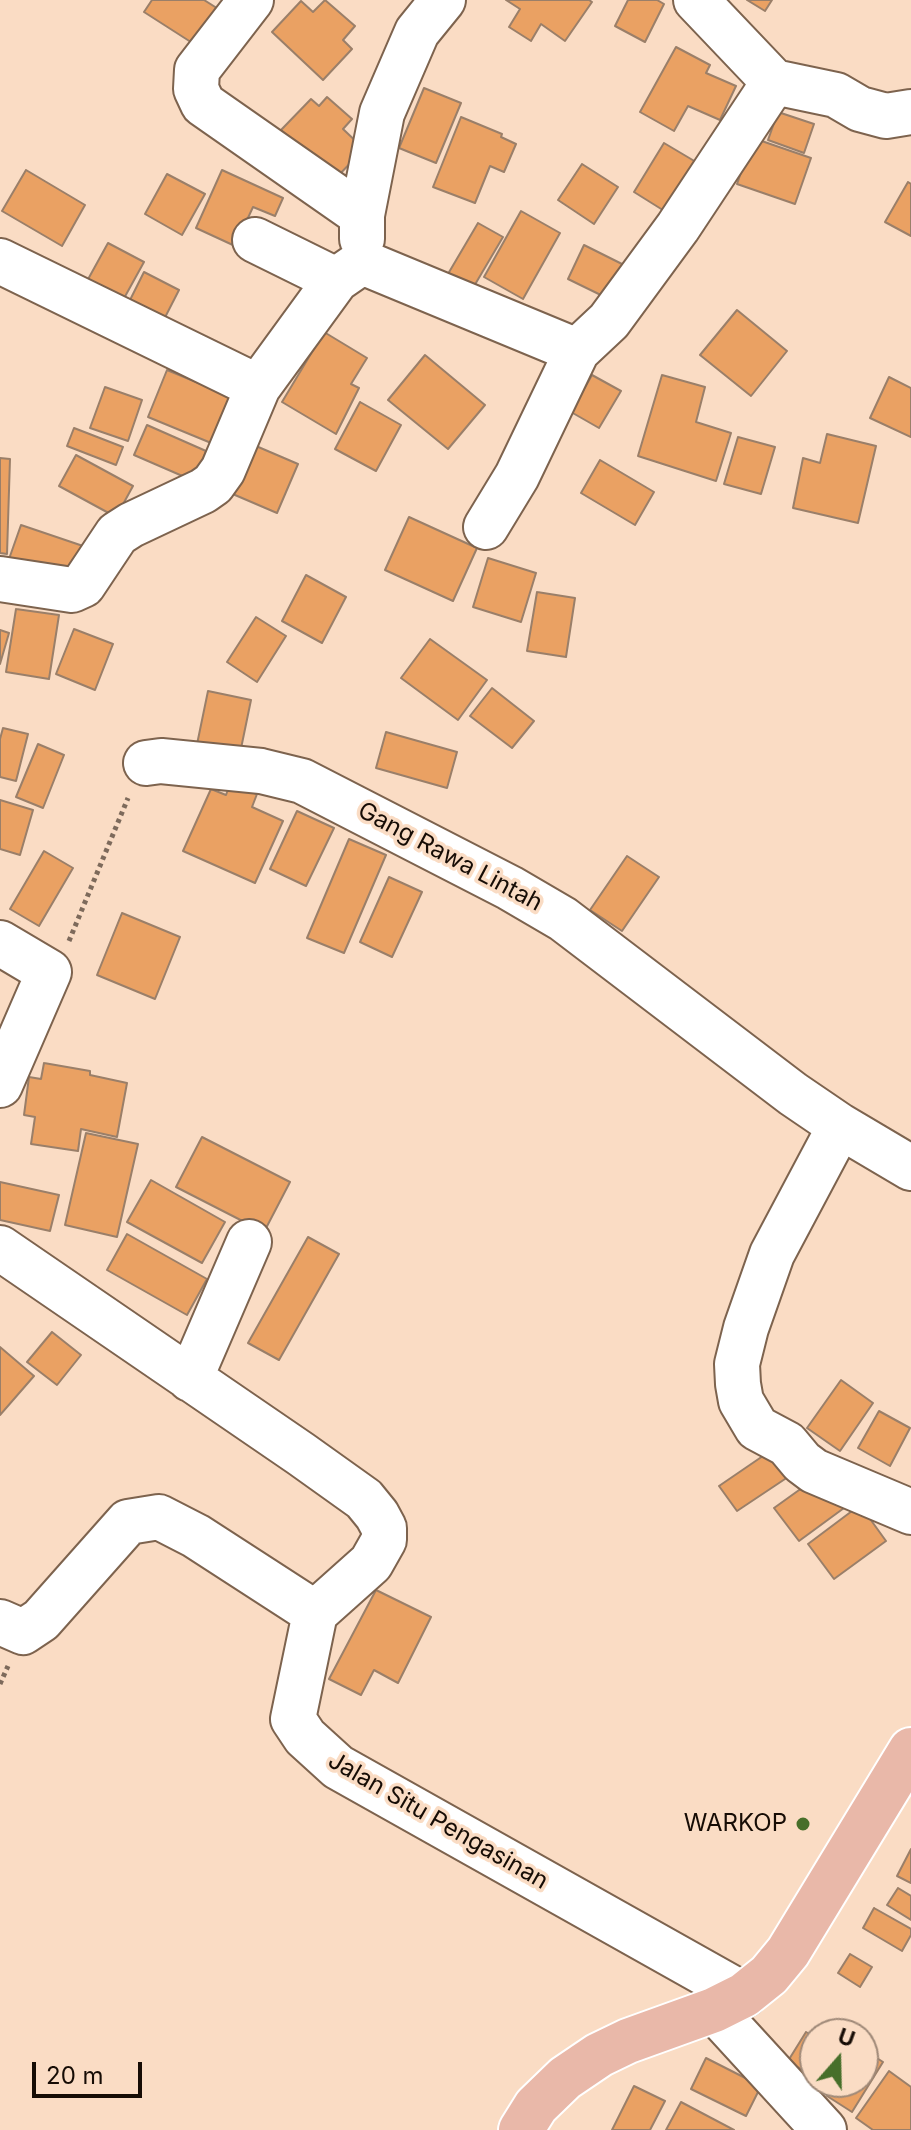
<!DOCTYPE html>
<style>
body{margin:0}
#map{position:relative;width:911px;height:2130px;overflow:hidden;background:#fadcc4;font-family:Inter,sans-serif}
canvas{display:block}
.north{position:absolute;left:799px;top:2018px;width:80px;height:80px;box-sizing:border-box;background:#fadcc4;border:2px solid #9f8978;border-radius:50%;rotate:20deg;font-size:22px;font-weight:700;line-height:32px;text-align:center;color:#160c05}
.north::after{content:'';display:block;margin:auto;width:28px;height:36px;background:#476f2a;clip-path:polygon(50% 0,100% 100%,50% 72%,0 100%)}
.scale{position:absolute;left:32px;top:2062px;width:110px;height:36px;box-sizing:border-box;border:4px solid #160c05;border-top:0;padding-left:10px;font-size:24px;line-height:28px;white-space:nowrap;color:#160c05;-webkit-text-stroke:6px #fadcc4;paint-order:stroke}
</style>
<div id="map">
<canvas width="911" height="2130"></canvas>
<div class="north">U</div>
<div class="scale">20 m</div>
</div>
<script>
const g = document.querySelector('canvas').getContext('2d');
g.lineJoin = 'round';
function fill(path, color) { g.fillStyle = color; g.fill(path, 'evenodd'); }
const poly = rows => new Path2D(rows.map(r => 'M' + r).join(''));
function stroke(path, color, width, dash) { g.strokeStyle = color; g.lineWidth = width; g.lineCap = dash ? 'butt' : 'round'; g.setLineDash(dash || []); g.stroke(path); }
function write(font, color, halo, rows, align = 'center') {
  g.font = font + ' Inter,sans-serif'; g.lineWidth = 7; g.setLineDash([]); g.textBaseline = 'middle'; g.strokeStyle = halo; g.fillStyle = color; for (const [text, x, y, turn = 0] of rows) {
    g.save(); g.translate(x, y); g.rotate((+turn || 0) * Math.PI / 180); g.textAlign = isNaN(turn) ? turn : align; if (halo) g.strokeText(text, 0, 0); g.fillText(text, 0, 0); g.restore();
  }
}
const building = poly([
 [152,0,204,0,231,17,208,53,144,12,152,0],
 [325,0,355,26,343,40,352,49,323,80,272,32,301,1,313,12,325,0],
 [506,0,589,0,592,2,565,41,541,24,531,41,509,27,520,9,506,0],
 [628,0,657,0,664,4,645,42,615,26,628,0],
 [747,0,772,0,765,11,747,0],
 [676,47,710,65,706,73,736,86,720,120,688,106,674,131,640,112,676,47],
 [424,88,461,103,436,163,399,148,424,88],
 [327,97,352,119,343,129,364,149,334,180,281,130,311,99,319,106,327,97],
 [778,112,814,124,804,153,768,140,778,112],
 [461,117,502,134,501,137,516,144,504,172,490,166,475,203,433,187,461,117],
 [753,138,811,158,795,204,737,184,753,138],
 [664,143,696,162,666,212,634,192,664,143],
 [582,164,618,187,594,224,558,200,582,164],
 [26,170,85,205,62,246,2,211,26,170],
 [222,170,283,198,275,216,253,207,235,246,196,228,222,170],
 [167,174,205,194,182,235,145,214,167,174],
 [908,182,911,184,911,236,885,222,908,182],
 [521,211,560,233,523,299,484,277,521,211],
 [478,223,503,237,470,293,445,279,478,223],
 [108,243,144,262,117,311,81,292,108,243],
 [584,245,628,267,611,300,568,279,584,245],
 [144,272,179,290,156,335,121,318,144,272],
 [737,310,787,351,751,396,700,355,737,310],
 [324,332,367,358,351,384,359,388,336,434,282,402,324,332],
 [425,355,485,405,448,449,388,400,425,355],
 [167,370,235,398,216,445,148,417,167,370],
 [592,375,621,391,599,428,571,412,592,375],
 [662,375,705,387,696,422,731,433,716,481,638,456,662,375],
 [889,377,911,388,911,437,870,418,889,377],
 [105,387,142,400,128,441,90,428,105,387],
 [360,402,401,425,376,471,335,449,360,402],
 [147,425,206,451,194,481,134,455,147,425],
 [74,428,123,447,116,465,67,446,74,428],
 [827,434,876,446,858,523,793,508,803,458,820,463,827,434],
 [738,437,775,447,761,494,724,484,738,437],
 [249,443,298,464,277,513,228,492,249,443],
 [76,455,133,486,116,517,59,486,76,455],
 [0,458,10,459,7,554,0,553,0,458],
 [600,460,654,492,635,525,581,493,600,460],
 [409,517,477,548,453,601,385,570,409,517],
 [21,525,86,547,74,581,9,559,21,525],
 [488,558,536,573,521,622,473,607,488,558],
 [306,575,346,597,322,643,282,621,306,575],
 [537,592,575,598,566,657,527,651,537,592],
 [16,609,59,615,49,679,6,672,16,609],
 [256,617,286,636,257,682,227,662,256,617],
 [74,629,113,644,95,690,56,674,74,629],
 [0,630,9,633,0,664,0,630],
 [430,639,487,680,458,720,401,678,430,639],
 [492,688,534,721,512,748,470,716,492,688],
 [208,691,251,700,238,763,195,754,208,691],
 [3,728,28,734,16,781,0,777,0,739,3,728],
 [386,732,457,752,447,788,376,768,386,732],
 [38,744,64,755,43,808,16,797,38,744],
 [230,784,257,794,252,807,283,821,255,883,183,851,211,789,226,795,230,784],
 [0,800,33,810,20,855,0,849,0,800],
 [297,811,334,828,306,886,270,869,297,811],
 [349,839,386,855,344,953,307,938,349,839],
 [44,851,73,868,39,926,10,909,44,851],
 [627,856,659,877,622,931,590,910,627,856],
 [389,877,422,892,392,957,360,942,389,877],
 [122,913,180,937,155,999,97,975,122,913],
 [44,1063,90,1071,90,1075,127,1083,117,1137,81,1129,78,1151,31,1144,35,1117,24,1115,29,1077,41,1079,44,1063],
 [86,1133,138,1144,117,1237,65,1225,86,1133],
 [202,1137,290,1182,264,1232,176,1187,202,1137],
 [151,1180,225,1222,202,1263,127,1222,151,1180],
 [0,1182,59,1195,50,1231,0,1220,0,1182],
 [127,1234,207,1279,187,1315,107,1270,127,1234],
 [308,1237,339,1254,279,1360,248,1343,308,1237],
 [52,1332,81,1355,57,1385,27,1362,52,1332],
 [0,1347,34,1376,0,1415,0,1347],
 [841,1380,873,1403,840,1451,807,1428,841,1380],
 [879,1411,910,1428,890,1466,858,1448,879,1411],
 [779,1445,797,1471,737,1511,719,1486,779,1445],
 [820,1475,844,1508,799,1541,774,1508,820,1475],
 [860,1505,886,1541,834,1579,808,1544,860,1505],
 [376,1590,431,1617,398,1683,374,1670,361,1695,329,1679,376,1590],
 [911,1849,911,1883,897,1876,911,1849],
 [898,1888,911,1896,911,1920,887,1905,898,1888],
 [874,1908,911,1929,911,1935,902,1951,863,1928,874,1908],
 [850,1954,872,1967,860,1987,838,1973,850,1954],
 [806,2032,815,2037,815,2082,833,2082,828,2091,810,2080,812,2076,788,2061,806,2032],
 [863,2049,883,2062,852,2112,827,2096,836,2082,863,2082,863,2049],
 [706,2058,761,2086,746,2116,691,2089,706,2058],
 [889,2071,911,2087,911,2130,873,2130,856,2118,889,2071],
 [634,2086,665,2101,650,2130,612,2130,634,2086],
 [681,2102,734,2130,666,2130,681,2102]
]);
const path = poly([
 [69,941,128,798],
 [0,1684,8,1666]
]);
const minor = poly([
 [251,0,197,70,196,89,203,104,362,215],
 [696,0,774,82],
 [362,239,362,215,382,113,417,32,443,0],
 [255,240,336,280],
 [0,261,258,387],
 [486,527,517,476,577,351],
 [0,579,72,590,83,585,117,534,131,525,203,491,213,484,223,470,258,387,336,280,362,262,577,351,609,321,678,227,774,82,836,95,860,109,886,116,911,112],
 [146,763,161,761,261,771,302,781,510,888,563,919,793,1094,840,1126,911,1168],
 [0,943,49,972,0,1085],
 [840,1126,772,1254,746,1328,737,1364,738,1384,741,1401,757,1428,787,1444,802,1462,814,1471,911,1512],
 [0,1248,301,1454,364,1499,377,1515,384,1528,384,1540,371,1563,315,1613,293,1719,305,1737,338,1767,744,1995],
 [190,1379,249,1242],
 [0,1622,23,1632,41,1620,128,1522,159,1517,196,1536,315,1613],
 [714,2010,824,2130]
]);
const major = poly([
 [521,2130,536,2106,565,2078,599,2055,628,2041,714,2010,744,1995,769,1975,788,1952,911,1750]
]);
const markers = [
 [803,1824,8,"#476f2a"]
];
const streetNames = [
 ["Gang Rawa Lintah",450,857,28],
 ["Jalan Situ Pengasinan",438,1821,30]
];
const poiNames = [
 ["WARKOP",787,1824]
];
fill(building, '#eaa163');
stroke(building, '#9a7f69', 2);
stroke(minor, '#7d634e', 48);
stroke(major, '#fff', 48);
stroke(path, '#7d6a5b', 5, [4, 4]);
stroke(minor, '#fff', 44);
stroke(major, '#e9b8a9', 44);
for (const [x, y, r, color] of markers) { const dot = new Path2D(); dot.arc(x, y, r, 0, 2 * Math.PI); g.fillStyle = color; g.fill(dot); stroke(dot, '#fadcc4', 3); }
write('24px', '#160c05', '#fadcc4', streetNames);
write('24px', '#160c05', '#fadcc4', poiNames, 'right');
</script>
